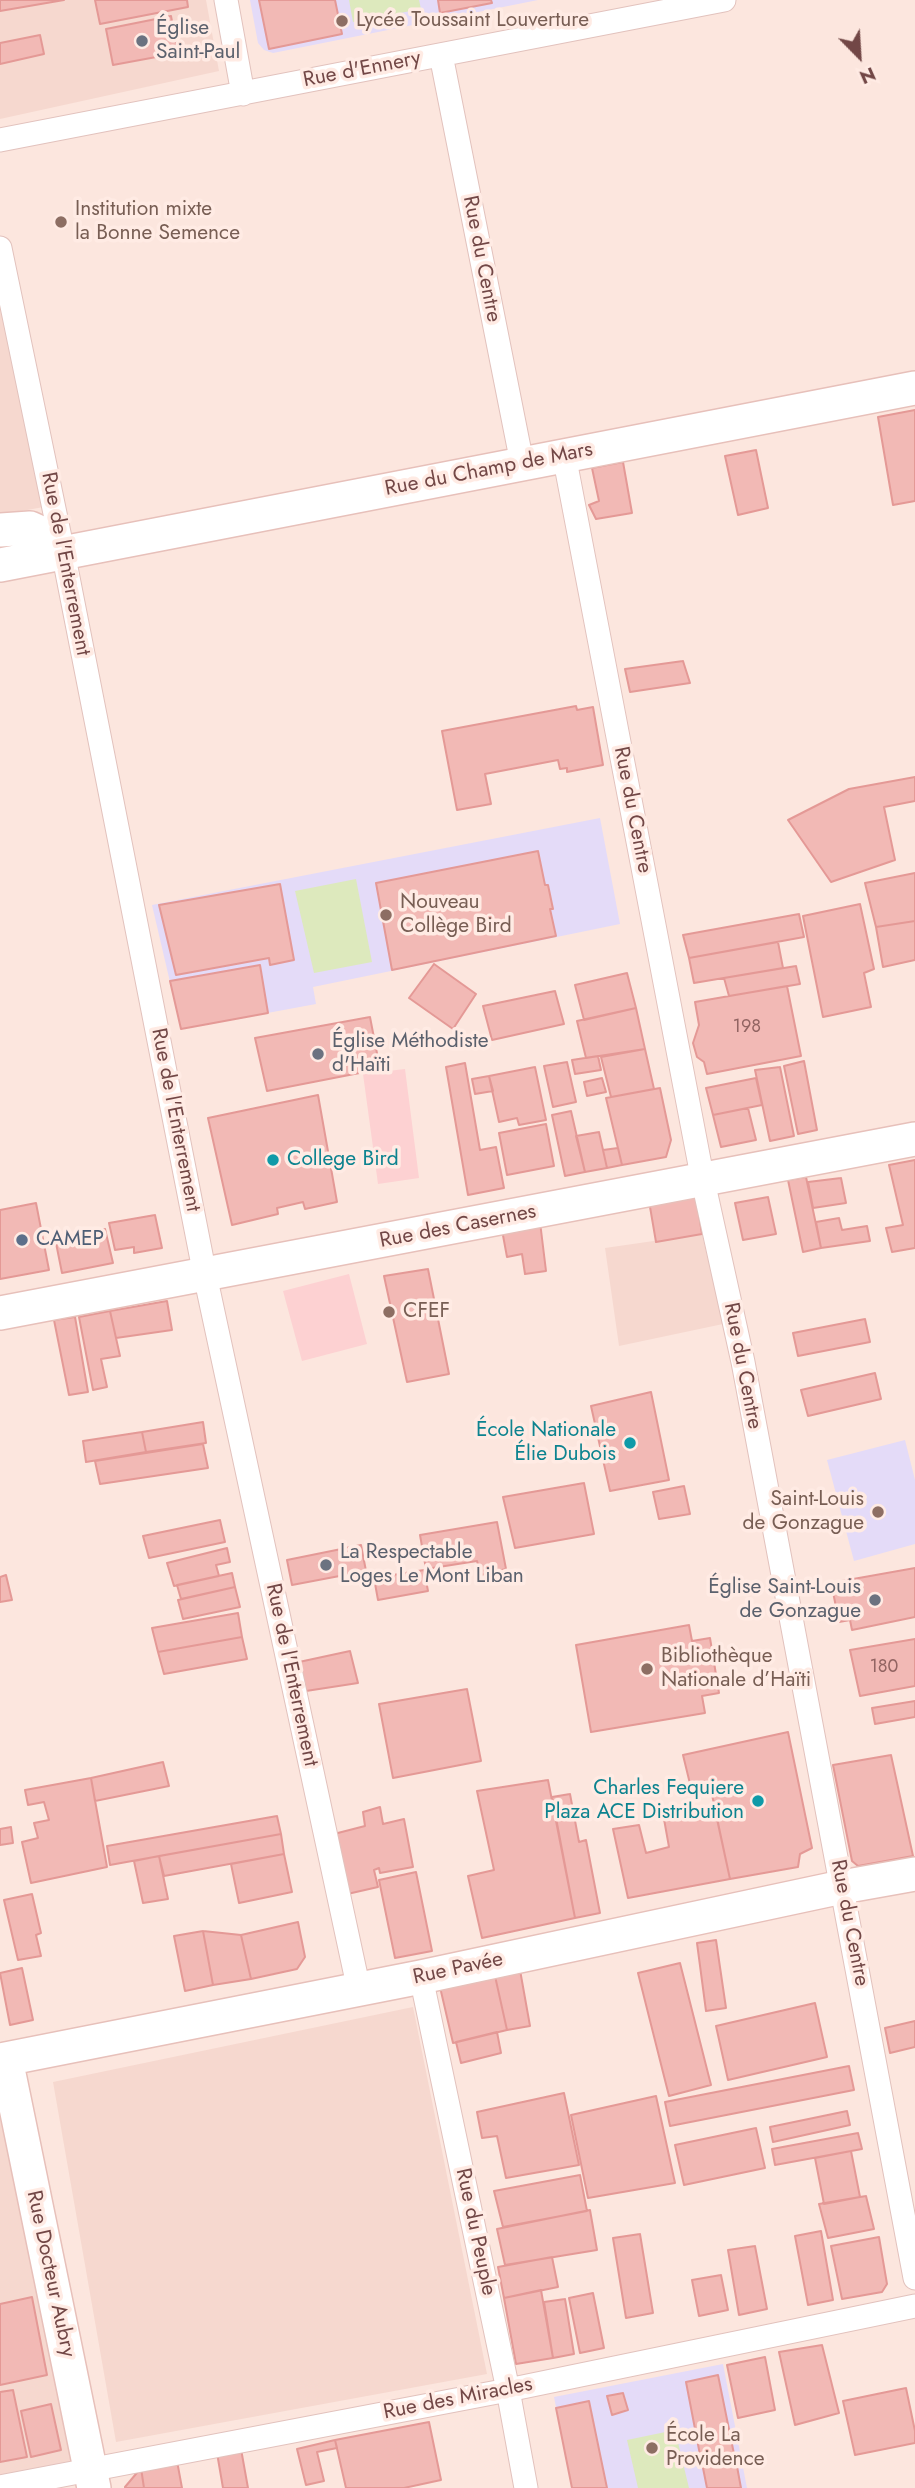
<!DOCTYPE html>
<meta charset="utf-8">
<style>
body{margin:0}
#map{position:relative;width:915px;height:2488px;overflow:hidden;background:#fce6de;font-family:Jost,sans-serif}
canvas{display:block}
.north{position:absolute;left:824px;top:21px;width:70px;height:70px;-webkit-text-stroke:5px #ffebe4;paint-order:stroke;rotate:156deg;font-size:19px;font-weight:700;line-height:28px;text-align:center;color:#724746}
.north::after{content:'';display:block;margin:auto;width:24px;height:32px;background:#724746;clip-path:polygon(50% 0,100% 100%,50% 72%,0 100%)}
</style>
<div id="map">
<canvas width="915" height="2488"></canvas>
<div class="north">N</div>
</div>
<script>
const g = document.querySelector('canvas').getContext('2d');
g.lineJoin = 'round';
function fill(path, color) { g.fillStyle = color; g.fill(path, 'evenodd'); }
const poly = rows => new Path2D(rows.map(r => 'M' + r).join(''));
function stroke(path, color, width, dash) { g.strokeStyle = color; g.lineWidth = width; g.lineCap = dash ? 'butt' : 'round'; g.setLineDash(dash || []); g.stroke(path); }
function write(font, color, halo, rows, align = 'center') {
  g.font = font + ' Jost,sans-serif'; g.lineWidth = 7; g.setLineDash([]); g.textBaseline = 'middle'; g.strokeStyle = halo; g.fillStyle = color; for (const [text, x, y, turn = 0] of rows) {
    g.save(); g.translate(x, y); g.rotate((+turn || 0) * Math.PI / 180); g.textAlign = isNaN(turn) ? turn : align; if (halo) g.strokeText(text, 0, 0); g.fillText(text, 0, 0); g.restore();
  }
}
const residential = poly([
 [0,0,206,0,219,71,0,119],
 [0,271,49,506,0,515],
 [702,1234,723,1324,619,1346,605,1248],
 [413,2007,487,2374,116,2442,53,2082],
 [7,2099,71,2464,0,2479,0,2101]
]);
const commercial = poly([
 [405,1069,419,1178,378,1184,363,1074],
 [349,1274,367,1344,302,1361,283,1291]
]);
const education = poly([
 [250,0,538,0,273,53,264,50,258,43],
 [600,818,620,924,313,987,316,1004,181,1029,152,905],
 [905,1440,915,1480,915,1544,854,1561,827,1460],
 [723,2364,747,2488,572,2488,554,2397]
]);
const green = poly([
 [349,0,419,0,421,9,353,22],
 [356,879,372,962,314,973,295,891],
 [675,2430,689,2488,638,2488,627,2440]
]);
const building = poly([
 [0,0,64,0,0,11,0,0],
 [95,0,187,0,188,7,100,24,95,0],
 [259,0,335,0,342,34,269,49,259,0],
 [438,0,491,0,492,3,440,13,438,0],
 [171,16,178,53,113,65,106,29,171,16],
 [40,35,44,54,0,64,0,43,40,35],
 [915,410,915,501,893,505,878,417,915,410],
 [756,450,768,508,738,515,725,456,756,450],
 [623,462,632,513,596,519,589,505,599,501,592,468,623,462],
 [683,661,690,683,630,692,625,669,683,661],
 [576,706,577,710,593,707,603,765,567,772,567,768,560,769,558,760,485,774,491,804,457,810,442,731,576,706],
 [915,777,915,801,884,807,895,860,831,882,788,820,849,789,915,777],
 [538,851,545,885,548,885,553,909,550,909,556,936,392,970,376,883,538,851],
 [915,873,915,921,876,927,865,883,915,873],
 [280,884,294,960,270,965,269,958,176,975,159,905,280,884],
 [860,904,874,969,864,973,871,1007,823,1017,803,916,860,904],
 [799,914,804,937,689,958,683,935,799,914],
 [915,921,915,960,883,967,876,927,915,921],
 [778,942,783,968,694,983,689,958,778,942],
 [434,964,476,994,453,1029,409,998,434,964],
 [260,965,268,1013,181,1029,170,981,260,965],
 [796,966,800,984,729,996,724,978,796,966],
 [627,973,636,1008,584,1020,575,985,627,973],
 [787,986,801,1056,707,1074,704,1062,697,1057,693,1043,699,1025,695,1002,787,986],
 [555,991,564,1024,492,1040,483,1006,555,991],
 [636,1008,645,1049,586,1058,577,1021,636,1008],
 [370,1017,380,1069,267,1091,255,1038,370,1017],
 [645,1049,654,1089,611,1097,601,1057,645,1049],
 [598,1056,601,1070,575,1074,572,1060,598,1056],
 [804,1061,817,1130,798,1134,784,1066,804,1061],
 [567,1062,576,1102,553,1107,544,1066,567,1062],
 [465,1063,480,1150,496,1147,504,1188,468,1195,446,1067,465,1063],
 [535,1067,546,1120,519,1125,517,1118,499,1122,489,1076,535,1067],
 [780,1067,794,1136,770,1141,755,1070,780,1067],
 [489,1076,493,1091,475,1094,472,1079,489,1076],
 [602,1078,606,1092,587,1096,584,1082,602,1078],
 [756,1078,762,1105,713,1115,706,1088,756,1078],
 [660,1088,671,1140,666,1157,622,1165,606,1098,660,1088],
 [318,1095,337,1202,305,1209,303,1202,277,1208,278,1214,232,1225,208,1118,318,1095],
 [748,1108,756,1140,721,1147,713,1115,748,1108],
 [571,1111,585,1172,565,1176,552,1115,571,1111],
 [546,1124,554,1166,507,1175,499,1133,546,1124],
 [599,1132,607,1168,585,1172,576,1136,599,1132],
 [618,1148,622,1165,607,1168,603,1150,618,1148],
 [915,1160,915,1248,892,1252,886,1228,903,1225,889,1165,915,1160],
 [806,1177,821,1248,803,1252,788,1180,806,1177],
 [841,1178,846,1203,813,1208,808,1182,841,1178],
 [696,1194,702,1234,656,1242,649,1201,696,1194],
 [768,1197,776,1234,743,1240,735,1203,768,1197],
 [36,1203,49,1270,0,1279,0,1210,36,1203],
 [155,1215,162,1248,134,1253,134,1247,115,1250,109,1223,155,1215],
 [839,1218,842,1230,867,1226,870,1241,821,1248,816,1222,839,1218],
 [540,1222,546,1271,525,1274,522,1254,507,1257,502,1230,540,1222],
 [105,1229,113,1263,62,1273,55,1238,105,1229],
 [428,1269,449,1374,407,1382,384,1276,428,1269],
 [167,1301,172,1330,116,1338,110,1311,167,1301],
 [110,1311,120,1356,101,1359,107,1387,93,1390,79,1317,110,1311],
 [75,1317,88,1392,69,1395,54,1320,75,1317],
 [865,1319,870,1342,798,1356,793,1333,865,1319],
 [875,1373,881,1399,808,1416,801,1390,875,1373],
 [651,1392,669,1480,610,1491,591,1406,651,1392],
 [203,1422,206,1443,146,1452,142,1432,203,1422],
 [142,1432,146,1452,86,1462,83,1441,142,1432],
 [203,1444,208,1468,100,1484,95,1461,203,1444],
 [584,1483,594,1534,515,1548,503,1497,584,1483],
 [684,1486,690,1514,659,1519,653,1492,684,1486],
 [220,1520,225,1542,149,1558,143,1536,220,1520],
 [497,1522,506,1569,481,1575,477,1561,426,1569,420,1535,497,1522],
 [361,1545,366,1571,292,1585,287,1560,361,1545],
 [227,1548,230,1562,216,1565,219,1576,174,1586,167,1563,227,1548],
 [915,1568,915,1617,852,1630,850,1620,839,1622,833,1592,844,1591,842,1581,915,1568],
 [424,1570,428,1591,378,1600,374,1578,424,1570],
 [232,1573,235,1587,181,1599,177,1585,232,1573],
 [6,1575,12,1600,0,1602,0,1577,6,1575],
 [235,1587,240,1607,183,1619,178,1600,235,1587],
 [238,1613,242,1637,158,1652,152,1628,238,1613],
 [689,1625,692,1641,710,1638,719,1693,702,1696,705,1713,591,1732,576,1645,689,1625],
 [242,1637,247,1659,164,1674,158,1652,242,1637],
 [915,1639,915,1686,860,1696,850,1650,915,1639],
 [350,1651,358,1683,306,1691,299,1662,350,1651],
 [467,1689,481,1761,393,1778,379,1704,467,1689],
 [915,1701,915,1717,875,1724,872,1708,915,1701],
 [788,1732,812,1848,800,1854,798,1867,730,1879,711,1790,692,1792,683,1755,788,1732],
 [891,1755,913,1856,858,1866,852,1861,833,1765,891,1755],
 [163,1762,169,1786,95,1801,91,1778,163,1762],
 [91,1778,107,1867,31,1883,22,1842,38,1838,34,1823,49,1820,44,1802,28,1805,25,1790,91,1778],
 [548,1780,575,1918,482,1938,468,1876,494,1870,477,1791,548,1780],
 [570,1794,579,1842,586,1840,600,1913,575,1918,552,1797,570,1794],
 [380,1807,383,1824,404,1819,413,1867,380,1873,379,1868,374,1870,378,1887,343,1895,330,1835,365,1826,363,1812,380,1807],
 [715,1810,730,1879,628,1898,613,1829,639,1825,646,1853,669,1847,664,1819,715,1810],
 [277,1816,281,1834,110,1865,107,1846,277,1816],
 [11,1827,13,1843,0,1845,0,1829,11,1827],
 [281,1834,284,1854,164,1876,159,1856,281,1834],
 [284,1854,292,1892,239,1903,231,1864,284,1854],
 [159,1856,168,1899,143,1903,134,1861,159,1856],
 [416,1872,432,1951,395,1958,379,1880,416,1872],
 [32,1894,41,1933,36,1935,41,1956,18,1960,4,1900,32,1894],
 [298,1922,305,1957,297,1969,251,1979,241,1935,298,1922],
 [203,1931,213,1985,185,1991,174,1936,203,1931],
 [203,1931,241,1935,251,1979,213,1985,203,1931],
 [716,1940,726,2008,706,2011,697,1943,716,1940],
 [680,1963,711,2085,669,2096,638,1973,680,1963],
 [22,1968,33,2020,10,2025,0,1973,22,1968],
 [520,1970,530,2026,507,2030,495,1976,520,1970],
 [495,1976,507,2030,453,2043,440,1987,495,1976],
 [815,2003,827,2057,728,2080,716,2026,815,2003],
 [915,2021,915,2047,890,2053,885,2028,915,2021],
 [497,2032,501,2053,461,2063,456,2042,497,2032],
 [849,2066,854,2090,670,2126,665,2102,849,2066],
 [564,2093,579,2165,506,2178,497,2136,482,2138,477,2112,564,2093],
 [656,2096,675,2183,588,2198,571,2115,656,2096],
 [847,2111,850,2125,773,2142,770,2127,847,2111],
 [756,2128,765,2168,684,2185,675,2145,756,2128],
 [858,2133,862,2149,775,2165,772,2149,858,2133],
 [851,2151,860,2197,824,2204,815,2158,851,2151],
 [580,2175,587,2211,503,2227,494,2191,580,2175],
 [866,2196,874,2229,828,2238,819,2204,866,2196],
 [590,2210,597,2250,505,2265,497,2229,590,2210],
 [821,2231,833,2300,808,2305,795,2236,821,2231],
 [640,2234,653,2313,626,2318,613,2238,640,2234],
 [879,2237,887,2284,882,2292,842,2299,831,2246,879,2237],
 [755,2246,767,2309,739,2315,728,2250,755,2246],
 [552,2257,558,2287,504,2298,498,2267,552,2257],
 [721,2275,728,2310,699,2316,692,2280,721,2275],
 [541,2290,553,2358,516,2364,504,2298,541,2290],
 [593,2293,604,2348,580,2353,569,2298,593,2293],
 [32,2297,47,2375,0,2385,0,2304,32,2297],
 [565,2299,574,2354,553,2358,544,2302,565,2299],
 [822,2345,839,2413,795,2425,779,2352,822,2345],
 [765,2357,775,2410,738,2418,727,2365,765,2357],
 [718,2375,734,2454,701,2460,686,2382,718,2375],
 [906,2388,915,2431,915,2443,855,2455,843,2401,906,2388],
 [13,2390,27,2457,0,2462,0,2392,13,2390],
 [623,2393,628,2410,612,2415,607,2396,623,2393],
 [589,2401,607,2488,572,2488,556,2408,589,2401],
 [51,2404,61,2450,31,2457,21,2411,51,2404],
 [429,2422,441,2480,404,2488,346,2488,335,2440,429,2422],
 [335,2440,337,2448,317,2452,324,2481,306,2485,297,2449,335,2440],
 [241,2449,248,2488,223,2488,217,2453,241,2449],
 [177,2461,182,2488,144,2488,141,2468,177,2461],
 [736,2461,741,2488,707,2488,703,2468,736,2461],
 [141,2468,144,2488,125,2488,125,2487,141,2468]
]);
const street = poly([
 [226,0,243,94],
 [441,55,522,463],
 [0,140,724,0],
 [0,248,63,552,205,1275,359,1990],
 [564,455,703,1181,743,1362,915,2278],
 [421,1977,508,2390,526,2488],
 [0,2487,508,2390,915,2306]
]);
const secondary = poly([
 [0,530,30,528,41,533,63,552],
 [0,565,915,388],
 [0,1313,915,1139],
 [6,2059,94,2488],
 [0,2060,421,1977,842,1887,915,1874]
]);
const markers = [
 [342,21,7,"#8d6e63"],
 [142,41,7,"#6b7280"],
 [61,222,7,"#8d6e63"],
 [386,915,7,"#8d6e63"],
 [318,1054,7,"#6b7280"],
 [273,1160,7,"#0f9aa8"],
 [22,1240,7,"#5c6f8a"],
 [389,1312,7,"#8d6e63"],
 [630,1443,7,"#0f9aa8"],
 [878,1512,7,"#8d6e63"],
 [326,1565,7,"#6b7280"],
 [875,1600,7,"#6b7280"],
 [647,1669,7,"#8d6e63"],
 [758,1801,7,"#0f9aa8"],
 [652,2448,7,"#8d6e63"]
];
const numberNames = [
 ["198",747,1028],
 ["180",884,1668]
];
const educationNames = [
 ["Lycée Toussaint Louverture",356,21],
 ["Institution mixte",75,210],
 ["la Bonne Semence",75,234],
 ["Nouveau",400,903],
 ["Collège Bird",400,927],
 ["CFEF",403,1312],
 ["Saint-Louis",864,1500,"right"],
 ["de Gonzague",864,1524,"right"],
 ["Bibliothèque",661,1657],
 ["Nationale d’Haïti",661,1681],
 ["École La",666,2436],
 ["Providence",666,2460]
];
const worshipNames = [
 ["Église",156,29],
 ["Saint-Paul",156,53],
 ["Église Méthodiste",332,1042],
 ["d'Haïti",332,1066],
 ["La Respectable",340,1553],
 ["Loges Le Mont Liban",340,1577],
 ["Église Saint-Louis",861,1588,"right"],
 ["de Gonzague",861,1612,"right"]
];
const streetNames = [
 ["Rue d'Ennery",362,70,-11],
 ["Rue du Centre",481,259,79],
 ["Rue du Champ de Mars",489,470,-11],
 ["Rue de l'Enterrement",65,564,79],
 ["Rue du Centre",632,810,79],
 ["Rue de l'Enterrement",175,1120,79],
 ["Rue des Casernes",458,1227,-11],
 ["Rue du Centre",742,1366,79],
 ["Rue de l'Enterrement",291,1675,78],
 ["Rue du Centre",849,1923,79],
 ["Rue Pavée",458,1969,-12],
 ["Rue du Peuple",475,2232,78],
 ["Rue Docteur Aubry",50,2274,78],
 ["Rue des Miracles",458,2399,-11]
];
const cultureNames = [
 ["College Bird",287,1160,"left"],
 ["École Nationale",616,1431],
 ["Élie Dubois",616,1455],
 ["Charles Fequiere",744,1789],
 ["Plaza ACE Distribution",744,1813]
];
const serviceNames = [
 ["CAMEP",36,1240]
];
fill(residential, '#f6d8cf');
fill(commercial, '#fdd1d2');
fill(education, '#e4dbf8');
fill(green, '#dde9bd');
fill(building, '#f2b9b5');
stroke(building, '#e49996', 2);
stroke(street, '#e2c2bd', 25);
stroke(secondary, '#e7c0ba', 36);
stroke(street, '#fff', 23);
stroke(secondary, '#fff', 33);
for (const [x, y, r, color] of markers) { const dot = new Path2D(); dot.arc(x, y, r, 0, 2 * Math.PI); g.fillStyle = color; g.fill(dot); stroke(dot, '#ffebe4', 2.5); }
write('18px', '#926462', null, numberNames);
write('21px', '#785e54', '#ffebe4', educationNames, 'left');
write('21px', '#5b616d', '#ffebe4', worshipNames, 'left');
write('21px', '#724746', '#ffebe4', streetNames);
write('21px', '#0d838f', '#ffebe4', cultureNames, 'right');
write('21px', '#4e5e75', '#ffebe4', serviceNames, 'left');
</script>
